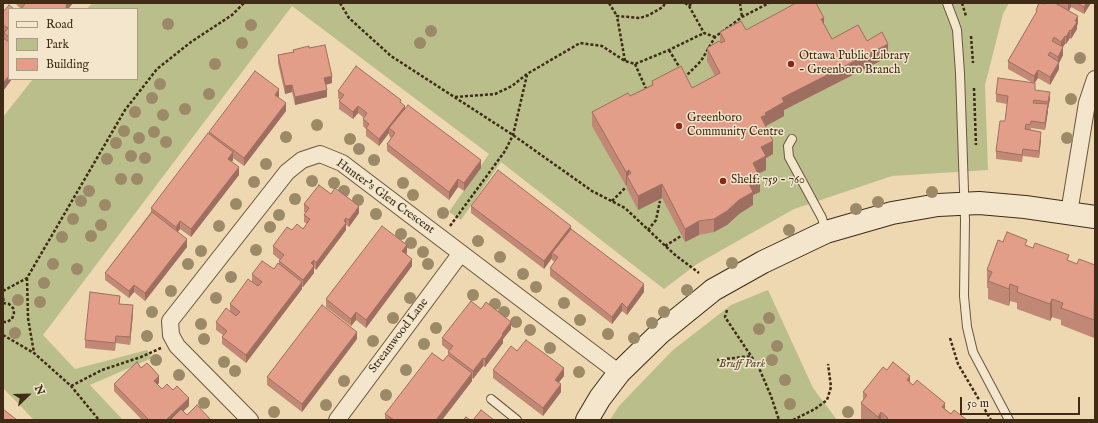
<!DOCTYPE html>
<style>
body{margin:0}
#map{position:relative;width:1098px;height:423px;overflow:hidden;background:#edd8b1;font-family:"IM FELL English",serif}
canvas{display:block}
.frame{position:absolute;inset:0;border:4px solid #3f2b16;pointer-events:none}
.legend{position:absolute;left:8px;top:8px;width:130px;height:72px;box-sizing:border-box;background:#f3e6cc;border:1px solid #ab9b83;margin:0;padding:5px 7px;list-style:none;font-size:12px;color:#3f2b16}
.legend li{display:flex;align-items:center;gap:8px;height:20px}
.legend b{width:20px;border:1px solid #ab9b83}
.north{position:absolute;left:8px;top:375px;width:40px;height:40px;-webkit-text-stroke:3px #f3e6cc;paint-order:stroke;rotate:67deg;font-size:11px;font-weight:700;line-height:16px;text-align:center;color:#3f2b16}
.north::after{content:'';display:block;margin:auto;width:14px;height:18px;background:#3f2b16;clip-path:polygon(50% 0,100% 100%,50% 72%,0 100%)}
.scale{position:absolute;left:960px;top:397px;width:120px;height:18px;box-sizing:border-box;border:2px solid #3f2b16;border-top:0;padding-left:5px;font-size:12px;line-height:14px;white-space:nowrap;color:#3f2b16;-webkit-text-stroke:3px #f3e6cc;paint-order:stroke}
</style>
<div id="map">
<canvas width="1098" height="423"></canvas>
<div class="frame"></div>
<ul class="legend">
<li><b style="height:5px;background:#f3e6cc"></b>Road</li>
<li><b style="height:11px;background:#babe8a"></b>Park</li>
<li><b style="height:11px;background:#e29e89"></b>Building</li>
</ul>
<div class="north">N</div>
<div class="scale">50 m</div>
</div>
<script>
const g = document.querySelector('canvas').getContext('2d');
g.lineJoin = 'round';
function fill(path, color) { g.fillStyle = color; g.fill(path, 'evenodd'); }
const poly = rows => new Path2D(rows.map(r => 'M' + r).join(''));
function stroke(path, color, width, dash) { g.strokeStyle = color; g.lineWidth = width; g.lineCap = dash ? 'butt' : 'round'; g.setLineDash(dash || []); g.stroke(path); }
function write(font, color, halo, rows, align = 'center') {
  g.font = font + ' "IM FELL English",serif'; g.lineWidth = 3; g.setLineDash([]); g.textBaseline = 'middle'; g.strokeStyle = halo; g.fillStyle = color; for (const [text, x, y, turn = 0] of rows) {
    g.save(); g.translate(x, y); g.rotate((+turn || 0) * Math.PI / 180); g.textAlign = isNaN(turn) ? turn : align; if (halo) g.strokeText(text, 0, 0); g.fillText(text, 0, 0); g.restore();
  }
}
const green = poly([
 [92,3,1009,3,1003,14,985,85,988,170,892,176,794,209,697,264,664,289,501,162,461,220,449,212,489,154,292,6,43,335,75,369,147,350,152,358,90,385,123,420,34,420,3,388,3,117,33,79,137,79,137,9,87,9],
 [768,290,813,388,837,420,610,420,619,406,673,350,731,305]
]);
const path = poly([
 [340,3,349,18,391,56,513,135,592,191,625,208,674,254,699,273],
 [609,3,617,16],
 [685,3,689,6,704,33,715,37],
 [740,3,742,17],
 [962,3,966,16],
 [689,6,692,3],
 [971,36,973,63],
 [669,50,680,68],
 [625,61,617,16,640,18,649,15,663,7,665,3],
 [635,64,647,91],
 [684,76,685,77,701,61,715,37,742,17,769,3],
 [974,88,976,145],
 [455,97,495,94,512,86,527,74,580,43,602,46,625,61,635,64,669,50,704,33],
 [612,201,625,188],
 [450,226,505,151,513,135,527,75],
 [648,230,656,220,660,201],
 [665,246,681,236],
 [27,278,28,318,34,353],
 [3,291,27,278,125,110,157,69,191,42,232,15,244,3],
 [3,298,4,303],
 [3,303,9,304,13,308,14,313,12,319,7,322,3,322],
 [727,310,725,317,759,368,771,396,779,420],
 [3,335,34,353,71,386,99,420],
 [950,338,958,364,991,420],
 [717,360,751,356],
 [71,386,102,370,141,357,161,348],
 [793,420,815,409,827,400,831,387,828,364]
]);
const lane = poly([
 [947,3,955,24,957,30,960,73,965,220,964,296,967,327,973,352,1009,420],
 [792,139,788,146,789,157,822,218,826,232],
 [491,399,517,420]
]);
const street = poly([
 [1069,213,1087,103,1095,79],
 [250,420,177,346,171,335,170,321,287,172,302,160,320,154,342,163,619,373],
 [337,420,461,253]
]);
const secondary = poly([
 [587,420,600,398,619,373,660,333,707,295,713,290,763,262,826,232,892,213,938,205,979,203,1025,207,1095,217]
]);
const trees = [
 [168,24],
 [251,25],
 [431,31],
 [242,43],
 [420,43],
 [1080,58],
 [215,64],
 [160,84],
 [209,94],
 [152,98],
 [1071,99],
 [185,109],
 [135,112],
 [163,115],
 [317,125],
 [124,131],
 [154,132],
 [286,137],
 [139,138],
 [1067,138],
 [350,139],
 [166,142],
 [116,143],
 [359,149],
 [131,156],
 [145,158],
 [107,159],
 [374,160],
 [266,164],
 [121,179],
 [137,179],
 [312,181],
 [254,182],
 [334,183],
 [403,183],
 [89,191],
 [344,191],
 [932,192],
 [413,195],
 [295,199],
 [358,200],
 [81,201],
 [878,202],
 [236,204],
 [105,205],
 [856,209],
 [443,213],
 [376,214],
 [279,215],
 [73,219],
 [101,225],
 [219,226],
 [270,227],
 [789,230],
 [401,234],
 [91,236],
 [62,237],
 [478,241],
 [411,243],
 [256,250],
 [201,251],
 [423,252],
 [500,257],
 [732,263],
 [53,264],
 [188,264],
 [428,264],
 [77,269],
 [523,274],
 [231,277],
 [44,283],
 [536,287],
 [687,290],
 [171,291],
 [473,295],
 [216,298],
 [410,298],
 [18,300],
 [40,302],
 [564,303],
 [495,304],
 [152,312],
 [504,312],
 [664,312],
 [393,318],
 [769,318],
 [580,320],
 [516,322],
 [652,323],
 [201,324],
 [436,328],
 [759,329],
 [530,330],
 [15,333],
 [608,334],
 [147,336],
 [634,338],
 [204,339],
 [373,341],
 [424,344],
 [777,346],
 [550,348],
 [156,360],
 [772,360],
 [224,362],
 [406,370],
 [235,371],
 [579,372],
 [179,375],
 [785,380],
 [344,381],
 [386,395],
 [204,403],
 [790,404],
 [326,405],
 [274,412],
 [848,412]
];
const wall = poly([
 [16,3,73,3,68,9,21,9,16,4],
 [1045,3,1091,3,1084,14,1071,7,1069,11,1078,23,1077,26,1077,29,1071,39,1070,38,1066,44,1065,44,1063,47,1063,55,1059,63,1059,69,1050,85,1038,78,1034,83,1035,90,1050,99,1048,109,1045,130,1031,128,1031,130,1041,139,1039,158,1023,156,1022,162,996,159,996,151,1005,121,1007,104,996,102,996,94,1033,83,1008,69,1008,61,1036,13,1036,10],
 [9,9,9,79,12,79,3,91,4,33,3,33,3,12],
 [824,25,832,39,867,41,888,57,784,110,784,116,766,126,773,154,766,158,766,170,758,174,760,192,753,195,753,205,739,214,727,225,714,232,699,235,685,242,662,198,638,210,627,189,627,185,626,186,592,126,592,112,630,96,652,85,652,81,692,88,715,76,707,61,707,48,720,43,720,32],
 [309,48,332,83,326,85,327,97,295,105,292,92,285,94,278,63,278,55,293,52,293,50],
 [338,91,401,103,405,108,481,168,464,191,458,187,449,200,387,151,387,144,391,138,389,136,389,133,379,146,366,136,366,129,363,126,363,119,364,118,358,113,353,119,339,109,339,101,340,100,338,98],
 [279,96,279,98,286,111,244,166,233,158,233,160,232,162,239,175,191,237,180,229,178,232,187,247,145,301,134,292,129,298,105,280,105,273,151,212,151,208,209,135,209,132],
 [304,204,359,213,349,227,346,225,346,230,316,270,314,268,314,273,303,287,302,287,302,289,246,363,222,344,222,337,223,335,216,330,216,322,230,311,230,304,252,282,252,274,274,269,279,264,279,261,280,260,273,254,273,246,292,230,303,229,307,224,304,222,304,215,306,213,304,212],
 [471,206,571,229,644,292,627,315,622,311,612,324,550,276,550,268,555,262,552,260,552,258,544,269,471,213],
 [1027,246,1077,264,1095,265,1094,338,1061,325,1061,320,1052,317,1050,321,1017,309,1017,303,1010,301,1009,306,988,299,988,288,987,288,987,270],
 [407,253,406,254,412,266,366,328,356,320,351,326,326,307,326,299],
 [120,304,133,313,130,345,116,343,115,351,85,348,85,340],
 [481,309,511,329,503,339,503,343,485,367,483,366,473,379,472,378,472,381,442,420,385,420,385,414,443,361,448,355,448,352,449,351,442,345,442,338],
 [357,339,302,412,267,385,267,377],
 [517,351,564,376,559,382,561,392,543,416,493,378,493,370],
 [141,368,159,383,157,385,162,389,189,406,183,411,187,415,211,420,142,420,114,391,114,384],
 [887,370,910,383,951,414,967,420,861,420,861,403,863,400,863,392]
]);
const shadedWall = poly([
 [67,3,73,3,68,9,65,9,66,5],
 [1069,3,1071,3,1071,7,1068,12,1068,5],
 [1086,3,1091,3,1084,14,1084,7],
 [1078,16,1078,23,1077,26,1077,29,1071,39,1071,31,1075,21],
 [824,18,824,31,821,19],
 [1070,30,1070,38,1066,44,1066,37],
 [1065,36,1065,44,1061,49,1061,42],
 [888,44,888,57,784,110,784,116,766,126,761,117,765,113,782,98],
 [1063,47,1063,55,1059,63,1059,69,1050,85,1050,77,1058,63,1058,57],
 [1038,70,1038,78,1034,84,1034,76],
 [9,76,9,79,12,79,3,91,3,83],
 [332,76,332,83,324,85,324,78],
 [292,85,292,92,285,94,285,86],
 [279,89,279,96,275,102,275,95],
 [327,90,327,97,295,105,295,97],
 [1050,92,1050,99,1048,109,1048,102],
 [286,103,286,111,244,166,244,158],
 [1048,104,1048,112,1045,130,1045,123],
 [358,106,358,113,353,119,353,112],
 [405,106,405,114,389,128,389,133,379,146,379,139],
 [1041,132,1041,139,1039,158,1039,151],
 [773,141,773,154,766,158,766,170,753,176,753,163,761,147],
 [233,152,233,160,228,166,228,159],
 [481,160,481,168,464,191,464,183],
 [239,167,239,175,191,237,191,229],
 [629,170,629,179,627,176,627,185,626,186,626,172],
 [760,178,760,192,753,195,753,205,739,214,727,225,714,232,714,219,749,184],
 [458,179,458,187,449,200,449,192],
 [662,184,662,198,638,210,638,196],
 [359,206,359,213,349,227,349,220],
 [346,218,346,230,316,270,316,263],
 [180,221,180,229,176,234,176,227],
 [699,221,699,235,685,242,685,229],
 [571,226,571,233,552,253,552,258,544,269,544,261],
 [187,239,187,247,145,301,145,293],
 [407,245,407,253,402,259,402,251],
 [412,259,412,266,366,328,366,320],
 [314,260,314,273,303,287,303,280,311,263],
 [302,282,302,289,246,363,246,355],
 [644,284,644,292,627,315,627,308],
 [1010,284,1010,301,1009,306,1009,289],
 [134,285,134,292,129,298,129,291],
 [1052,299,1052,317,1050,321,1050,304],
 [622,303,622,311,612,324,612,317],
 [133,305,133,313,130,345,130,337],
 [356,312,356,320,351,326,351,319],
 [1095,319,1095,336,1094,338,1094,320],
 [511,322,511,329,503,339,503,343,485,367,485,359,502,334],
 [357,332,357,339,302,412,302,404],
 [483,358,483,366,473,379,473,371],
 [564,368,564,376,555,387,555,380],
 [472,373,472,381,442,420,436,420],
 [159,376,159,383,154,388,154,381],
 [910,376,910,393,907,380],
 [561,384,561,392,543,416,543,408],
 [189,398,189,406,174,420,166,420],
 [945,403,945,420,942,407],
 [881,412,881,420,878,420,878,417]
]);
const building = poly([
 [24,3,67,3,66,5,67,6,65,9,21,9,25,4,24,3],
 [796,3,812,3,812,4,813,3,816,3,824,18,821,19,832,39,858,25,867,41,882,32,888,44,782,98,784,102,765,113,766,115,761,117,773,141,761,147,766,156,753,163,760,178,749,184,753,192,739,200,727,211,714,219,699,221,685,229,662,184,638,196,627,176,631,173,629,170,626,172,592,112,628,93,630,96,653,85,652,81,681,66,692,88,720,73,707,48,719,41,721,43,725,41,720,32,741,21,746,30,796,3],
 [1039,3,1045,4,1045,3,1055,3,1078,16,1075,21,1077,22,1071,31,1070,30,1066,37,1065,36,1061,42,1054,37,1052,41,1063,47,1058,57,1050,52,1048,55,1059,62,1050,77,1038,70,1034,76,1008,61,1037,11,1036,10,1039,3],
 [1077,3,1086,3,1084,7,1077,3],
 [9,5,14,9,9,9,9,37,4,33,8,28,3,25,3,12,9,5],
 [3,38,9,42,9,76,3,83,3,38],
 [325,45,332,76,324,78,327,90,295,97,292,85,285,86,278,55,294,52,293,50,309,46,309,48,325,45],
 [356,66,401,100,400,102,405,106,379,139,366,128,369,124,363,119,367,113,358,106,353,112,339,101,344,95,338,91,356,66],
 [255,71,279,89,275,95,286,103,244,158,209,132,255,71],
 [998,78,1035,83,1035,90,1050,92,1048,102,1034,100,1033,103,1048,104,1045,123,1031,121,1030,125,1026,124,1025,129,1041,132,1039,151,1023,149,1022,155,996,151,1000,121,1005,121,1008,96,996,94,998,78],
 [408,105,481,160,464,183,458,179,449,192,387,144,395,133,389,128,408,105],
 [208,133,233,152,228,159,239,167,191,229,180,221,176,227,151,208,208,133],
 [498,170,571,226,544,261,471,206,498,170],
 [319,185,331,194,335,188,359,206,349,220,346,218,344,221,346,223,316,263,314,260,311,263,314,266,303,280,279,261,284,255,273,246,287,227,292,230,297,224,303,229,310,219,304,215,309,208,304,204,319,185],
 [152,212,187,239,145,293,134,285,129,291,105,273,152,212],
 [382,226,407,245,402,251,412,259,366,320,356,312,351,319,326,299,382,226],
 [571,229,644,284,627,308,622,303,612,317,550,268,558,257,552,253,571,229],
 [1007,232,1027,240,1025,245,1033,248,1035,243,1069,255,1067,260,1077,264,1079,259,1095,265,1094,320,1061,308,1063,303,1052,299,1050,304,1017,292,1018,287,1010,284,1009,289,988,281,992,272,987,270,998,240,1003,242,1007,232],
 [262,261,274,269,278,263,302,282,246,355,222,337,227,331,216,322,226,308,236,316,240,312,230,304,248,279,258,286,262,282,252,274,262,261],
 [90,292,120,296,119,304,133,305,130,337,116,336,115,343,85,340,90,292],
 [471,301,481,309,486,302,511,322,502,334,503,335,485,359,483,358,473,371,448,352,453,346,442,338,471,301],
 [322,305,357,332,302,404,267,377,322,305],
 [526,340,564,368,555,380,561,384,543,408,493,370,511,346,517,351,526,340],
 [432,353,443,361,448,355,472,373,436,420,394,420,385,414,432,353],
 [137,362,141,368,147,363,152,368,159,376,154,381,162,389,167,384,173,390,177,386,189,398,166,420,149,420,114,384,137,362],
 [893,362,910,376,907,380,913,385,917,380,945,403,942,407,951,414,954,410,967,420,886,420,888,418,881,412,878,417,861,403,867,395,863,392,883,367,887,370,893,362],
 [197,405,211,420,170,420,181,409,187,415,197,405],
 [3,409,17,420,3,420,3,409],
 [481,410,494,420,473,420,481,410],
 [466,417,470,420,463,420,466,417]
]);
const markers = [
 [791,64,4,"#8f2418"],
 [679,126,4,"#8f2418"],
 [723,181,4,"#8f2418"]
];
const poiNames = [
 ["Ottawa Public Library",799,57],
 ["- Greenboro Branch",799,71],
 ["Greenboro",687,119],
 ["Community Centre",687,133],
 ["Shelf: 759 - 760",731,181]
];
const streetNames = [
 ["Hunter's Glen Crescent",385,197,36],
 ["Streamwood Lane",399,336,-53]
];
const parkNames = [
 ["Bruff Park",742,365]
];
fill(green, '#babe8a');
stroke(lane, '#6a563d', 10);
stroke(street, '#6a563d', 18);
stroke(secondary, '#3f2b16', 24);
stroke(path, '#3f2b16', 2.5, [3, 2]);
stroke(lane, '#f3e6cc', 8);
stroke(street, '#f3e6cc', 16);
stroke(secondary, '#f3e6cc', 22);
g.fillStyle = '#9b8968';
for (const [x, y] of trees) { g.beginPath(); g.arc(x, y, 6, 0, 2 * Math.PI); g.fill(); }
fill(wall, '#c28876');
fill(shadedWall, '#9e6f60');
fill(building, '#e29e89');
stroke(building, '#9e6f60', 1);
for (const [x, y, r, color] of markers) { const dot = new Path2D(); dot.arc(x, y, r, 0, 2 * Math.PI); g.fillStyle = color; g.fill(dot); stroke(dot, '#f3e6cc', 1.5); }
write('12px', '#3f2b16', '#f3e6cc', poiNames, 'left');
write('12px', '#3f2b16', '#f3e6cc', streetNames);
write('italic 12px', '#58482d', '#f3e6cc', parkNames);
</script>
